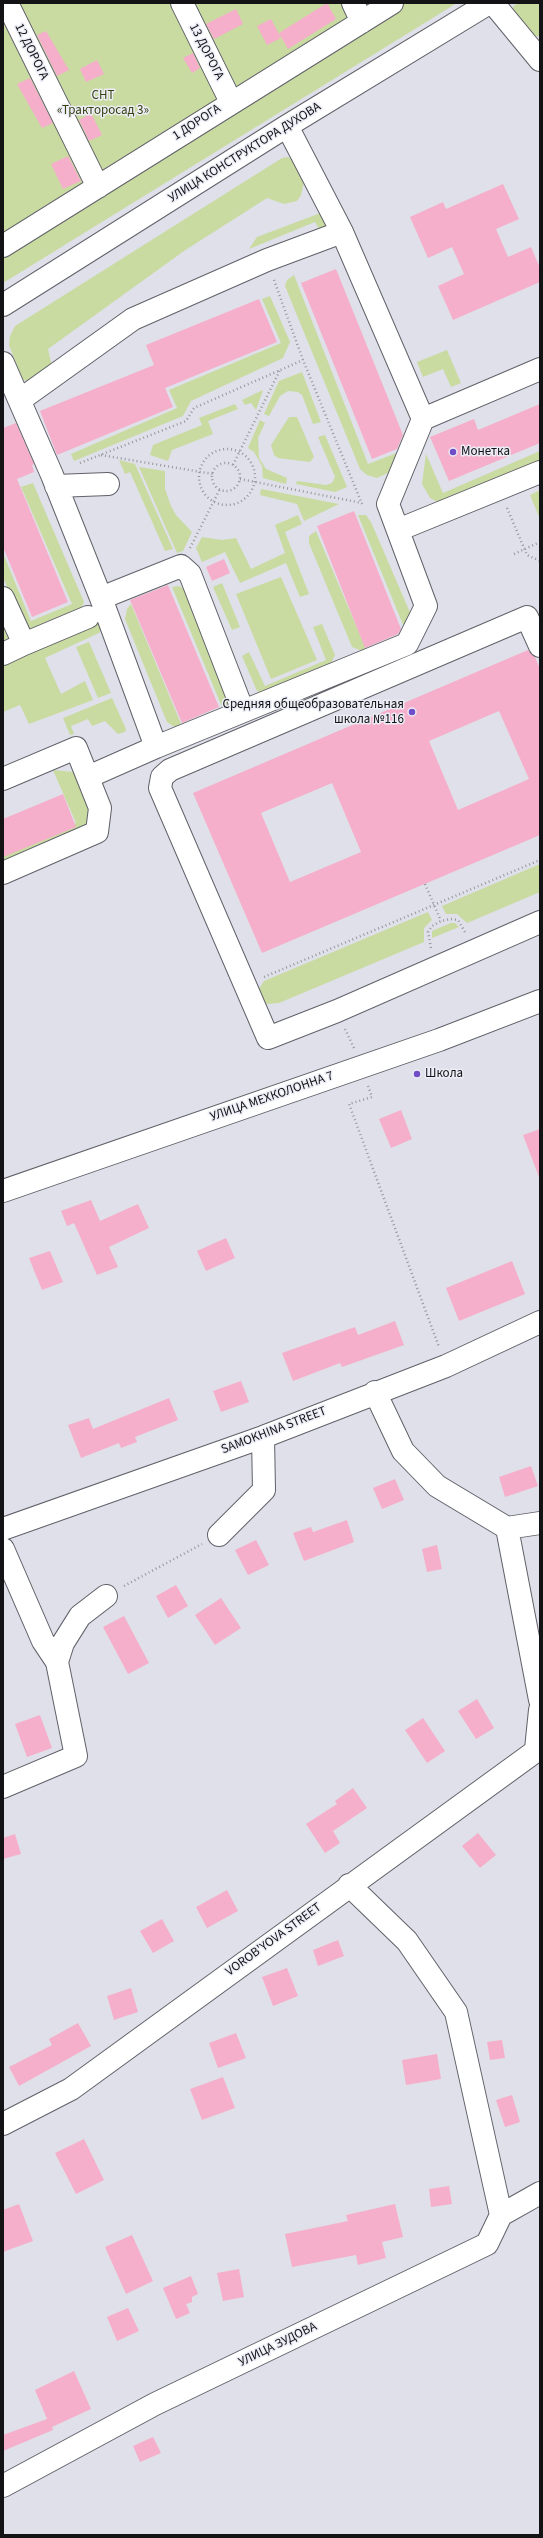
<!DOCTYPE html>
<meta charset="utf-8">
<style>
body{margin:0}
#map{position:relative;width:543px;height:2538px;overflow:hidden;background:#dfe0e9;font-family:"Source Sans 3",sans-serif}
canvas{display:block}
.frame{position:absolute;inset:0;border:4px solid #131316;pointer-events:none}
</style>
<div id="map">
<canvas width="543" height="2538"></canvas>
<div class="frame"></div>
</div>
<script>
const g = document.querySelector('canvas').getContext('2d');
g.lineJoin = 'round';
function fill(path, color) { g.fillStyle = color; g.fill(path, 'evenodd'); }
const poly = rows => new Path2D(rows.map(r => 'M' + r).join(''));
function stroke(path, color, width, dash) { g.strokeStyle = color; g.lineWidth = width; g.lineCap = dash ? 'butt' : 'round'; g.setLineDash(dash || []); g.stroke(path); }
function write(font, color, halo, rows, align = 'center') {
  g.font = font + ' "Source Sans 3",sans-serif'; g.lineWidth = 3; g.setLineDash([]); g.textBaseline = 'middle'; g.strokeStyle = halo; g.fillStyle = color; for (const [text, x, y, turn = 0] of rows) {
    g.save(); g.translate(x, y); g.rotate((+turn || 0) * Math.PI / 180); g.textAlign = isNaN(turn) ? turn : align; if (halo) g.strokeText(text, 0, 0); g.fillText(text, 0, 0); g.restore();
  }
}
const green = poly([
 [3,3,457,3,3,283],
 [519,3,540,3,540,37,532,35,515,16,513,6],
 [288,157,293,160,304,182,301,195,297,201,284,204,267,198,184,251,48,349,52,366,29,382,22,379,9,345,10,336,15,326,282,158],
 [323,212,330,226,320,231,315,222,249,249,257,237],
 [294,275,368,464,402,451,392,471,377,478,367,475,360,469,285,286,287,280],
 [270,296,290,342,283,358,191,401,183,416,74,461,71,454,177,408,169,390,281,343,262,299],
 [447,350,461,383,451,387,443,369,423,377,417,362],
 [302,372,321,422,313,424,302,395,298,392,288,391,280,396,269,416,264,414,279,381],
 [263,390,256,410,251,403,245,405,242,400],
 [235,404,238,409,208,421,213,434,172,450,168,461,150,455,153,445,202,425,199,418],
 [289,417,297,417,314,457,310,462,278,458,274,455,271,445],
 [260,420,265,423,258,438,259,458,266,469,287,478,286,484,263,478,262,466,254,452,248,448],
 [325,435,347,487,335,492,296,484,297,481,326,485,332,483,335,477,318,437],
 [540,451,540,462,441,504,430,498,422,484,426,454,443,493],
 [119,460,135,464,173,549,165,551,130,472,125,474],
 [139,467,165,471,165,489,171,506,176,515,192,532,183,551,177,553],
 [33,483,84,602,80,611,34,630,23,625,3,577,3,553,31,621,72,604,21,487],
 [261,489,339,504,304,521,297,504,260,495],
 [540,490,540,519,530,495],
 [298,515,302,524,285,532,309,594,300,597,286,563,240,583,225,552,202,562,196,548,202,537,222,540,236,538,251,569,285,553,275,525],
 [358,515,366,515,371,522,412,617,406,632],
 [316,531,366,649,362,651,352,647,309,543,309,536],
 [281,577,317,660,271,679,236,594],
 [222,583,240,627,232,630,213,587],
 [178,586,184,588,229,704,222,707,172,587],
 [131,604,182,726,176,728,167,722,125,619,127,609],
 [98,613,102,628,99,633,45,658,61,694,85,681,93,700,29,724,20,705,3,712,3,660,6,649,3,640,3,620,18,654],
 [322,624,335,655,330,665,261,693,257,691,242,656,249,652,265,686,326,660,313,627],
 [89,642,111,693,98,698,76,647],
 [112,698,126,729,125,732,118,734,105,721,92,726,88,719,71,726,74,734,70,735,63,718],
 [53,770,74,772,93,811,93,827,3,868,3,856,76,823],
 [540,864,540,892,467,923,457,914,446,914,442,906],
 [428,912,432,920,424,928,424,942,279,1003,267,1004,260,1000,256,993,264,981],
 [451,923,455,923,459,927,432,938,432,931]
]);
const building = poly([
 [327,3,336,19,288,49,279,33],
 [236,9,243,24,214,39,206,24],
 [271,19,281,38,267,45,257,26],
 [46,31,69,70,57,76,37,35],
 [193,53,200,68,192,73,183,58],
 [97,60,104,74,86,82,80,69],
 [30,78,53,123,42,128,17,84],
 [91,113,102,135,89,141,79,120],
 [68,156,81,181,63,189,51,164],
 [503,184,519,219,496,229,508,257,531,247,540,268,540,282,453,320,438,286,464,274,452,247,428,258,410,217,443,202,446,209],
 [336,269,403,435,397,449,372,459,301,283],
 [259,299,277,342,165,388,173,407,57,455,40,411,154,365,146,345],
 [540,404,540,443,449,481,430,437,474,419,478,430],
 [16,423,34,464,32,465,34,472,17,479,68,602,32,617,3,547,3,428],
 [354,511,401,629,398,634,365,648,317,526],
 [224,559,230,573,212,581,206,567],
 [168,585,219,707,182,723,130,600],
 [528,650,535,657,540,669,540,835,262,953,193,793],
 [499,711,529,779,458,810,429,741],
 [332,783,361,852,290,882,261,813],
 [63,794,76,827,3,857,3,819],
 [401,1110,412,1139,391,1148,379,1119],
 [540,1129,540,1177,539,1177,523,1135],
 [91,1200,100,1221,138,1204,149,1228,109,1247,118,1267,97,1275,74,1223,67,1226,61,1211],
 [226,1238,235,1258,206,1271,197,1251],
 [50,1251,63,1282,42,1290,29,1258],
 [512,1261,525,1294,459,1321,446,1288],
 [395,1321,404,1345,342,1367,340,1363,293,1381,282,1353,355,1327,358,1335],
 [241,1381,249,1402,221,1412,213,1391],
 [169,1398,178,1420,135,1437,137,1442,121,1448,119,1443,81,1458,68,1425,89,1418,93,1429],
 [531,1466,538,1486,505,1497,499,1477],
 [395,1479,404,1500,382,1509,373,1488],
 [347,1520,354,1542,304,1561,293,1533,311,1527,313,1532],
 [256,1540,269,1565,248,1575,235,1550],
 [437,1545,442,1569,427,1572,422,1549],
 [176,1585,188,1606,168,1618,156,1596],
 [221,1598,241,1628,215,1645,195,1615],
 [124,1616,149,1663,128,1674,103,1627],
 [477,1699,494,1728,476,1739,458,1711],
 [40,1715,52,1748,27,1757,15,1724],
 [423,1718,445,1751,427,1763,405,1730],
 [353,1788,367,1808,333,1831,340,1843,325,1853,306,1824,337,1804,335,1801],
 [478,1833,496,1855,480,1868,462,1846],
 [15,1834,21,1854,3,1859,3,1838],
 [227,1890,238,1911,207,1928,196,1907],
 [162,1919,174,1941,153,1953,140,1931],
 [338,1940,344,1956,318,1966,313,1950],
 [287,1968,298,1996,273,2006,262,1977],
 [131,1988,138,2012,114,2020,107,1996],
 [78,2023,91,2046,19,2086,9,2067,52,2045,49,2039],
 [236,2033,246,2058,218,2068,209,2043],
 [502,2040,505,2058,490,2060,487,2042],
 [437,2054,441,2079,406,2085,402,2060],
 [223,2077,235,2108,202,2120,190,2089],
 [512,2095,520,2122,505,2127,496,2100],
 [84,2139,104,2180,76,2194,55,2153],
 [449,2186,452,2204,431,2207,429,2189],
 [19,2204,33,2241,3,2252,3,2210],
 [395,2204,403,2237,382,2242,386,2258,358,2265,356,2255,292,2267,285,2234,348,2221,346,2215],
 [132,2235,153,2281,126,2294,105,2247],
 [239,2269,244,2297,223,2301,217,2273],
 [191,2276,198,2294,192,2297,192,2302,186,2304,190,2313,176,2319,163,2288],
 [128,2308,139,2331,117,2341,107,2317],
 [74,2371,91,2409,52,2427,53,2430,3,2451,3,2435,47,2419,35,2390],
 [153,2437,161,2453,140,2462,133,2446]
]);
const path = poly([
 [274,280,303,360,362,504],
 '199 477a28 28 0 1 1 56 0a28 28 0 1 1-56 0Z',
 [101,455,213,474],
 '212 477a14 14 0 1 1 28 0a14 14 0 1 1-28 0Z',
 [80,463,186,421,194,408,303,360],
 [233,465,280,370],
 [240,479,362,503],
 [507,508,527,555,540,561],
 [190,548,220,489],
 [514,554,540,542],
 [425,884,441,921],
 [431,948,428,932,432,926,441,921,451,919,458,920,465,932],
 [264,977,540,860],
 [345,1029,354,1048],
 [368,1086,372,1097,349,1104,439,1347],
 [124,1586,202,1544]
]);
const minor = poly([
 [7,3,98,187],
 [182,3,231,102],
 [353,3,362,22],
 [493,3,540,60],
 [3,246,392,3],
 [3,305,287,126,489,3],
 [3,363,52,475,101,598,156,747],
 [20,400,133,319,267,260,342,232],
 [423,419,540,369],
 [56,486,108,484],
 [398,530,540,472],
 [3,598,24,644,88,617],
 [101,598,181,566,190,574,243,711],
 [540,646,527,617,170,770,162,777,160,788,268,1038,337,1011,540,922],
 [3,654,24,644],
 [88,777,156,747,407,644,426,606,388,504,423,419,342,232,287,126],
 [3,779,76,748,100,808,97,832,3,873],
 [3,1191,439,1040,540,1001],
 [375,1392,403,1451,437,1486,507,1528,540,1523],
 [507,1528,540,1700],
 [3,1529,263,1437,446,1366,540,1322],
 [219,1535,264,1490,263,1437],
 [3,1549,43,1641,57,1662,76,1756,3,1787],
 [57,1662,63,1643,80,1616,106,1596],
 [536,1749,540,1710],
 [349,1885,407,1941,456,2012,501,2215],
 [3,2124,71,2089,540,1748],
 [3,2486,155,2404,487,2244,501,2215,540,2193]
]);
const markers = [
 [453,452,4,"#704dc6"],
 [412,712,4,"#704dc6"],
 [417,1074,4,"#704dc6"]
];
const streetNames = [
 ["12 ДОРОГА",31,52,64],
 ["13 ДОРОГА",206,52,63],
 ["1 ДОРОГА",197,123,-33],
 ["УЛИЦА КОНСТРУКТОРА ДУХОВА",245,153,-32],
 ["УЛИЦА МЕХКОЛОННА 7",272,1097,-19],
 ["SAMOKHINA STREET",274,1431,-21],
 ["VOROB'YOVA STREET",274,1940,-36],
 ["УЛИЦА ЗУДОВА",278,2345,-26]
];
const parkNames = [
 ["СНТ",103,96],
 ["«Тракторосад 3»",103,111]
];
const poiNames = [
 ["Монетка",461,452],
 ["Средняя общеобразовательная",404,705,"right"],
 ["школа №116",404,720,"right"],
 ["Школа",425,1074]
];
fill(green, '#c9dba1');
fill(building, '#f6afcb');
stroke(minor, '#606169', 24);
stroke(path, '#96979e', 2.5, [1, 3]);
stroke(minor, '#fff', 22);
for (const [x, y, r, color] of markers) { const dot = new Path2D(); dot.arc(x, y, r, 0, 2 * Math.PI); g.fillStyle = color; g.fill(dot); stroke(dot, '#ecedf6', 1.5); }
write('13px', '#131316', '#ecedf6', streetNames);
write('13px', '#364212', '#ecedf6', parkNames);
write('13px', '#131316', '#ecedf6', poiNames, 'left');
</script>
